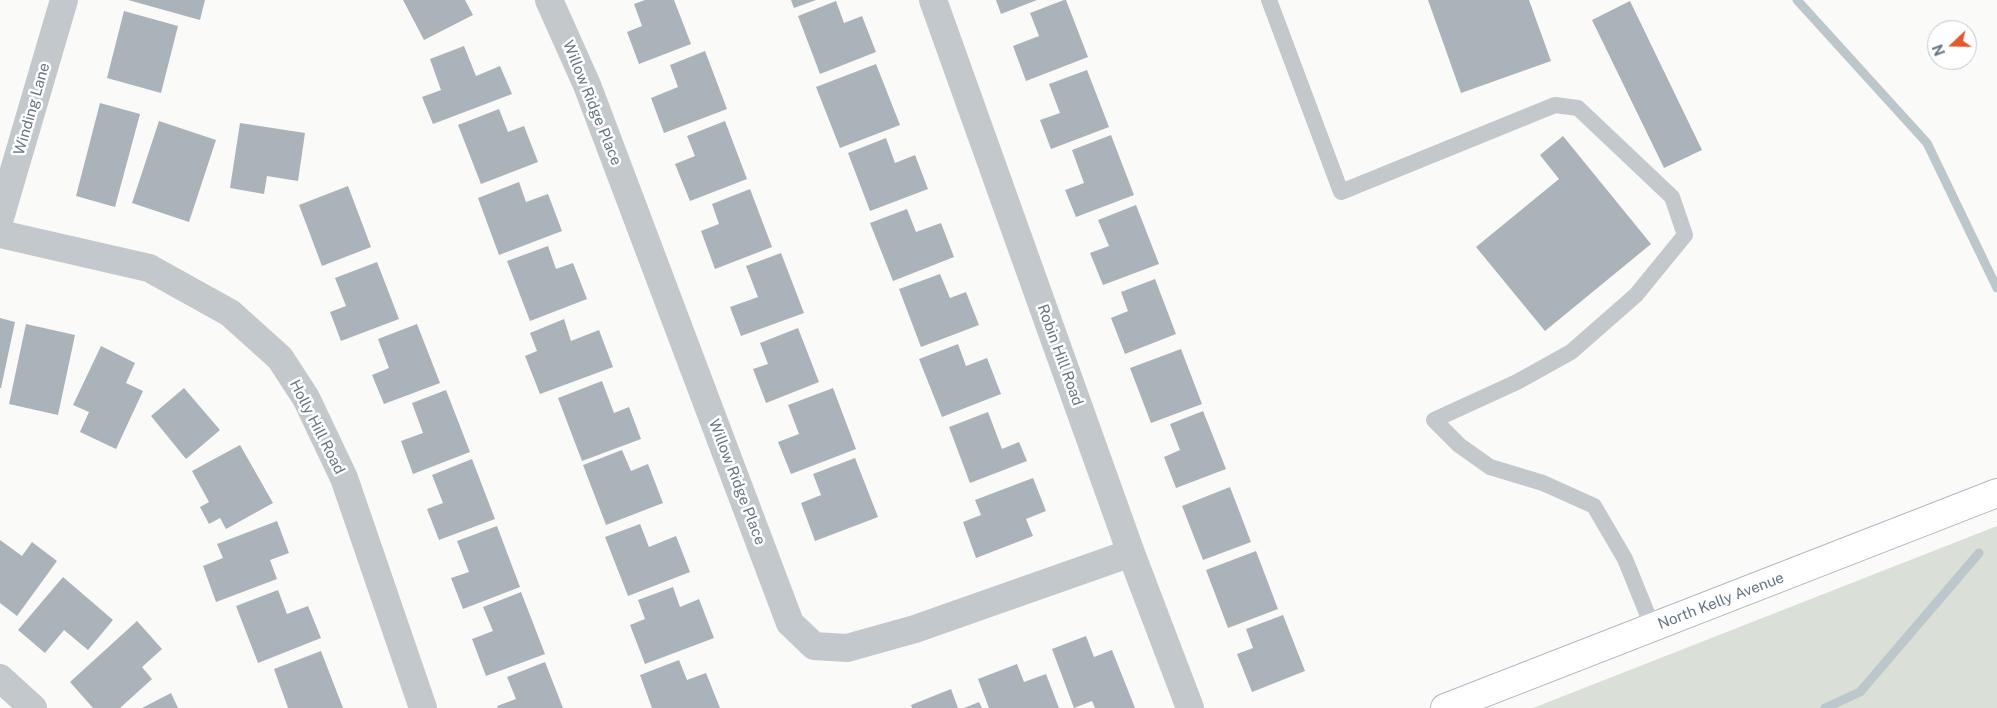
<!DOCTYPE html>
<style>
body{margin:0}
#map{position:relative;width:1997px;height:708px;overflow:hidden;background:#fafaf8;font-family:"Public Sans",sans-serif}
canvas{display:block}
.north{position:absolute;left:1927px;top:20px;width:50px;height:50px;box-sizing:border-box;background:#fff;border:1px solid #c1c8cd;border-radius:50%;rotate:249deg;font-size:14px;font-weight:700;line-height:20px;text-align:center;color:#657683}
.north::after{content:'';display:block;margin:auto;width:18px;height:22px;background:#e4572e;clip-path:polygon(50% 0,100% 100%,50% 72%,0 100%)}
</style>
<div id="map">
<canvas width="1997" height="708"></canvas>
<div class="north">N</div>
</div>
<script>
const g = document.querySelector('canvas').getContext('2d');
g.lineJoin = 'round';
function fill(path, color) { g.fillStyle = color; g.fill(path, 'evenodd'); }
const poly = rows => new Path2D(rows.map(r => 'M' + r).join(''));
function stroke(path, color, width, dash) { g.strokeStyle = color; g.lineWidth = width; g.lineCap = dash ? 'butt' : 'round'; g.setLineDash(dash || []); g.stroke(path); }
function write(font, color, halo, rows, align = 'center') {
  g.font = font + ' "Public Sans",sans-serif'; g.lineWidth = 5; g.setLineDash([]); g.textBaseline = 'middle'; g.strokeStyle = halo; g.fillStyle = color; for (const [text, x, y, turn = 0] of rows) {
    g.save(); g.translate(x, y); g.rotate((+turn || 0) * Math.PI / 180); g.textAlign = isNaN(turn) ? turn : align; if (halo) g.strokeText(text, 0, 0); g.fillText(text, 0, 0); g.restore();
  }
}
const green = poly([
 [1997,526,1997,708,1533,708]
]);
const stream = poly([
 [1797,0,1927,143,1997,288],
 [1825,708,1860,692,1979,553]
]);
const building = poly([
 [128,0,205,0,200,20],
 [403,0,465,0,473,15,424,40],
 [645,0,674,0,691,44,639,64,627,32,642,26,634,4],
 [791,0,816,0,794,8],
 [996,0,1037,0,1001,14],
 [1064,0,1066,0,1088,57,1026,81,1013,46,1039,36,1030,13],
 [1428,0,1529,0,1551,61,1461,93],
 [836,1,844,23,862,16,876,52,820,74,798,16],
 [1630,1,1702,150,1664,168,1592,20],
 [124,11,178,26,161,93,107,78],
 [464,46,476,76,500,66,512,94,433,124,422,97,441,90,430,59],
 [705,51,727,109,664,133,651,98,678,87,670,65],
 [876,64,900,125,840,148,816,87],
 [1087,70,1109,127,1051,149,1040,120,1060,113,1049,84],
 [100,103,140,114,115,207,76,196],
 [499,109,508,132,524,126,538,162,481,184,458,125],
 [159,121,216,140,189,222,132,203],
 [725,121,747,179,690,201,675,164,695,156,687,136],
 [240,123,305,133,298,181,267,176,264,194,230,188],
 [1111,135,1134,195,1076,217,1065,190,1084,183,1072,150],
 [1563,136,1651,244,1545,331,1476,247,1559,179,1540,155],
 [886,138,895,163,915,155,928,189,870,211,848,153],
 [519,182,526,202,548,194,562,231,499,255,478,198],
 [348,186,371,247,322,266,299,205],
 [750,189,772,247,715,269,701,231,719,224,712,204],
 [1136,205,1159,264,1103,285,1090,253,1109,246,1098,220],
 [907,209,916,232,941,223,954,257,893,281,870,223],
 [548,246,556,269,573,263,587,299,530,321,507,261],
 [781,253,804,313,741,336,730,307,758,297,746,266],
 [377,262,399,319,341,341,330,312,346,306,335,278],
 [940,274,950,298,966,292,979,325,921,347,899,289],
 [1155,279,1176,334,1125,354,1111,318,1128,311,1121,292],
 [0,318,15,322,1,388,0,388],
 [564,319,571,341,599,330,613,367,540,394,525,356,537,351,530,333],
 [26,324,75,335,58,415,9,404],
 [417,324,440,383,384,404,372,375,389,368,378,339],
 [798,328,819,382,766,403,753,369,768,364,760,343],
 [958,344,966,366,987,358,1001,394,942,417,919,359],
 [101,346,135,363,126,383,143,391,116,449,80,432,89,412,73,405],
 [1181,349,1202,404,1151,423,1130,368],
 [602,381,614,413,629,407,641,439,582,461,558,398],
 [184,388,220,430,186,459,151,416],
 [833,388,856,449,791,474,778,442,799,434,788,405],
 [446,390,470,452,413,474,401,441,423,433,412,403],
 [1203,411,1226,469,1176,488,1164,457,1180,450,1170,424],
 [988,412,1002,449,1019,442,1027,461,970,483,949,427],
 [240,445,273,503,226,529,220,518,209,524,200,507,209,502,192,471],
 [622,450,631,471,648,464,663,503,606,525,583,465],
 [855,458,878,517,815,541,801,503,821,495,813,474],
 [472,459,495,519,439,540,427,509,443,503,432,475],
 [1033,478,1046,511,1026,519,1033,536,976,558,963,522,981,515,975,500],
 [1230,487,1251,542,1203,560,1182,506],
 [277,521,289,553,270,560,277,579,216,602,203,566,223,558,217,544],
 [640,524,649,547,676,536,690,572,628,596,605,537],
 [497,526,520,587,463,609,451,578,469,572,457,541],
 [0,540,22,556,32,542,57,561,17,616,0,603],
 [1256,551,1278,609,1228,628,1206,570],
 [63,577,113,620,88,650,64,630,45,653,18,630],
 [673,587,680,607,699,599,714,638,645,664,630,625,645,619,638,600],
 [278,590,287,614,308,606,321,638,258,663,236,606],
 [521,592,545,654,486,676,472,639,493,631,483,607],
 [1283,615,1305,671,1252,692,1237,654,1253,648,1246,629],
 [137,621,162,649,142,667,152,679,120,708,93,708,70,682],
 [1086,636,1094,657,1112,650,1135,708,1095,708,1092,701,1074,708,1052,649],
 [321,651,343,708,288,708,274,669],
 [679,660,687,680,706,673,720,708,652,708,640,675],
 [545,662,563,708,498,708,497,706,516,699,507,677],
 [1017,664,1024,682,1046,674,1059,708,989,708,978,679],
 [951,689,958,708,912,708,911,705],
 [171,693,178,708,142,708],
 [979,702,982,708,964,708]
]);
const service = poly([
 [1269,0,1341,192,1555,105,1578,108,1672,197,1685,235,1636,295,1571,352,1517,382,1434,420,1459,445,1490,467,1543,483,1594,506,1625,559,1653,628]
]);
const minor = poly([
 [549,0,587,85,790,623,814,646,847,648,915,629,1131,553],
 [933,0,1131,553,1190,708],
 [0,218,64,0],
 [0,234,149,268,230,313,280,358,306,398,344,478,423,708],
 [0,678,33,708]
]);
const secondary = poly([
 [1445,708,1997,493]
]);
const streetNames = [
 ["Willow Ridge Place",592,103,68],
 ["Winding Lane",32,109,-74],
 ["Robin Hill Road",1060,355,70],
 ["Holly Hill Road",317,427,63],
 ["Willow Ridge Place",737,482,69],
 ["North Kelly Avenue",1721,601,-21]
];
fill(green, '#dadfd7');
stroke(stream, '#bbc7cb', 9);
fill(building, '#aab3b9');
stroke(secondary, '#b3babf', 30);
stroke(service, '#c3c8cc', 16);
stroke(minor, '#c3c8cc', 28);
stroke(secondary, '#fff', 28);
write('15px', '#657683', '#fff', streetNames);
</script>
